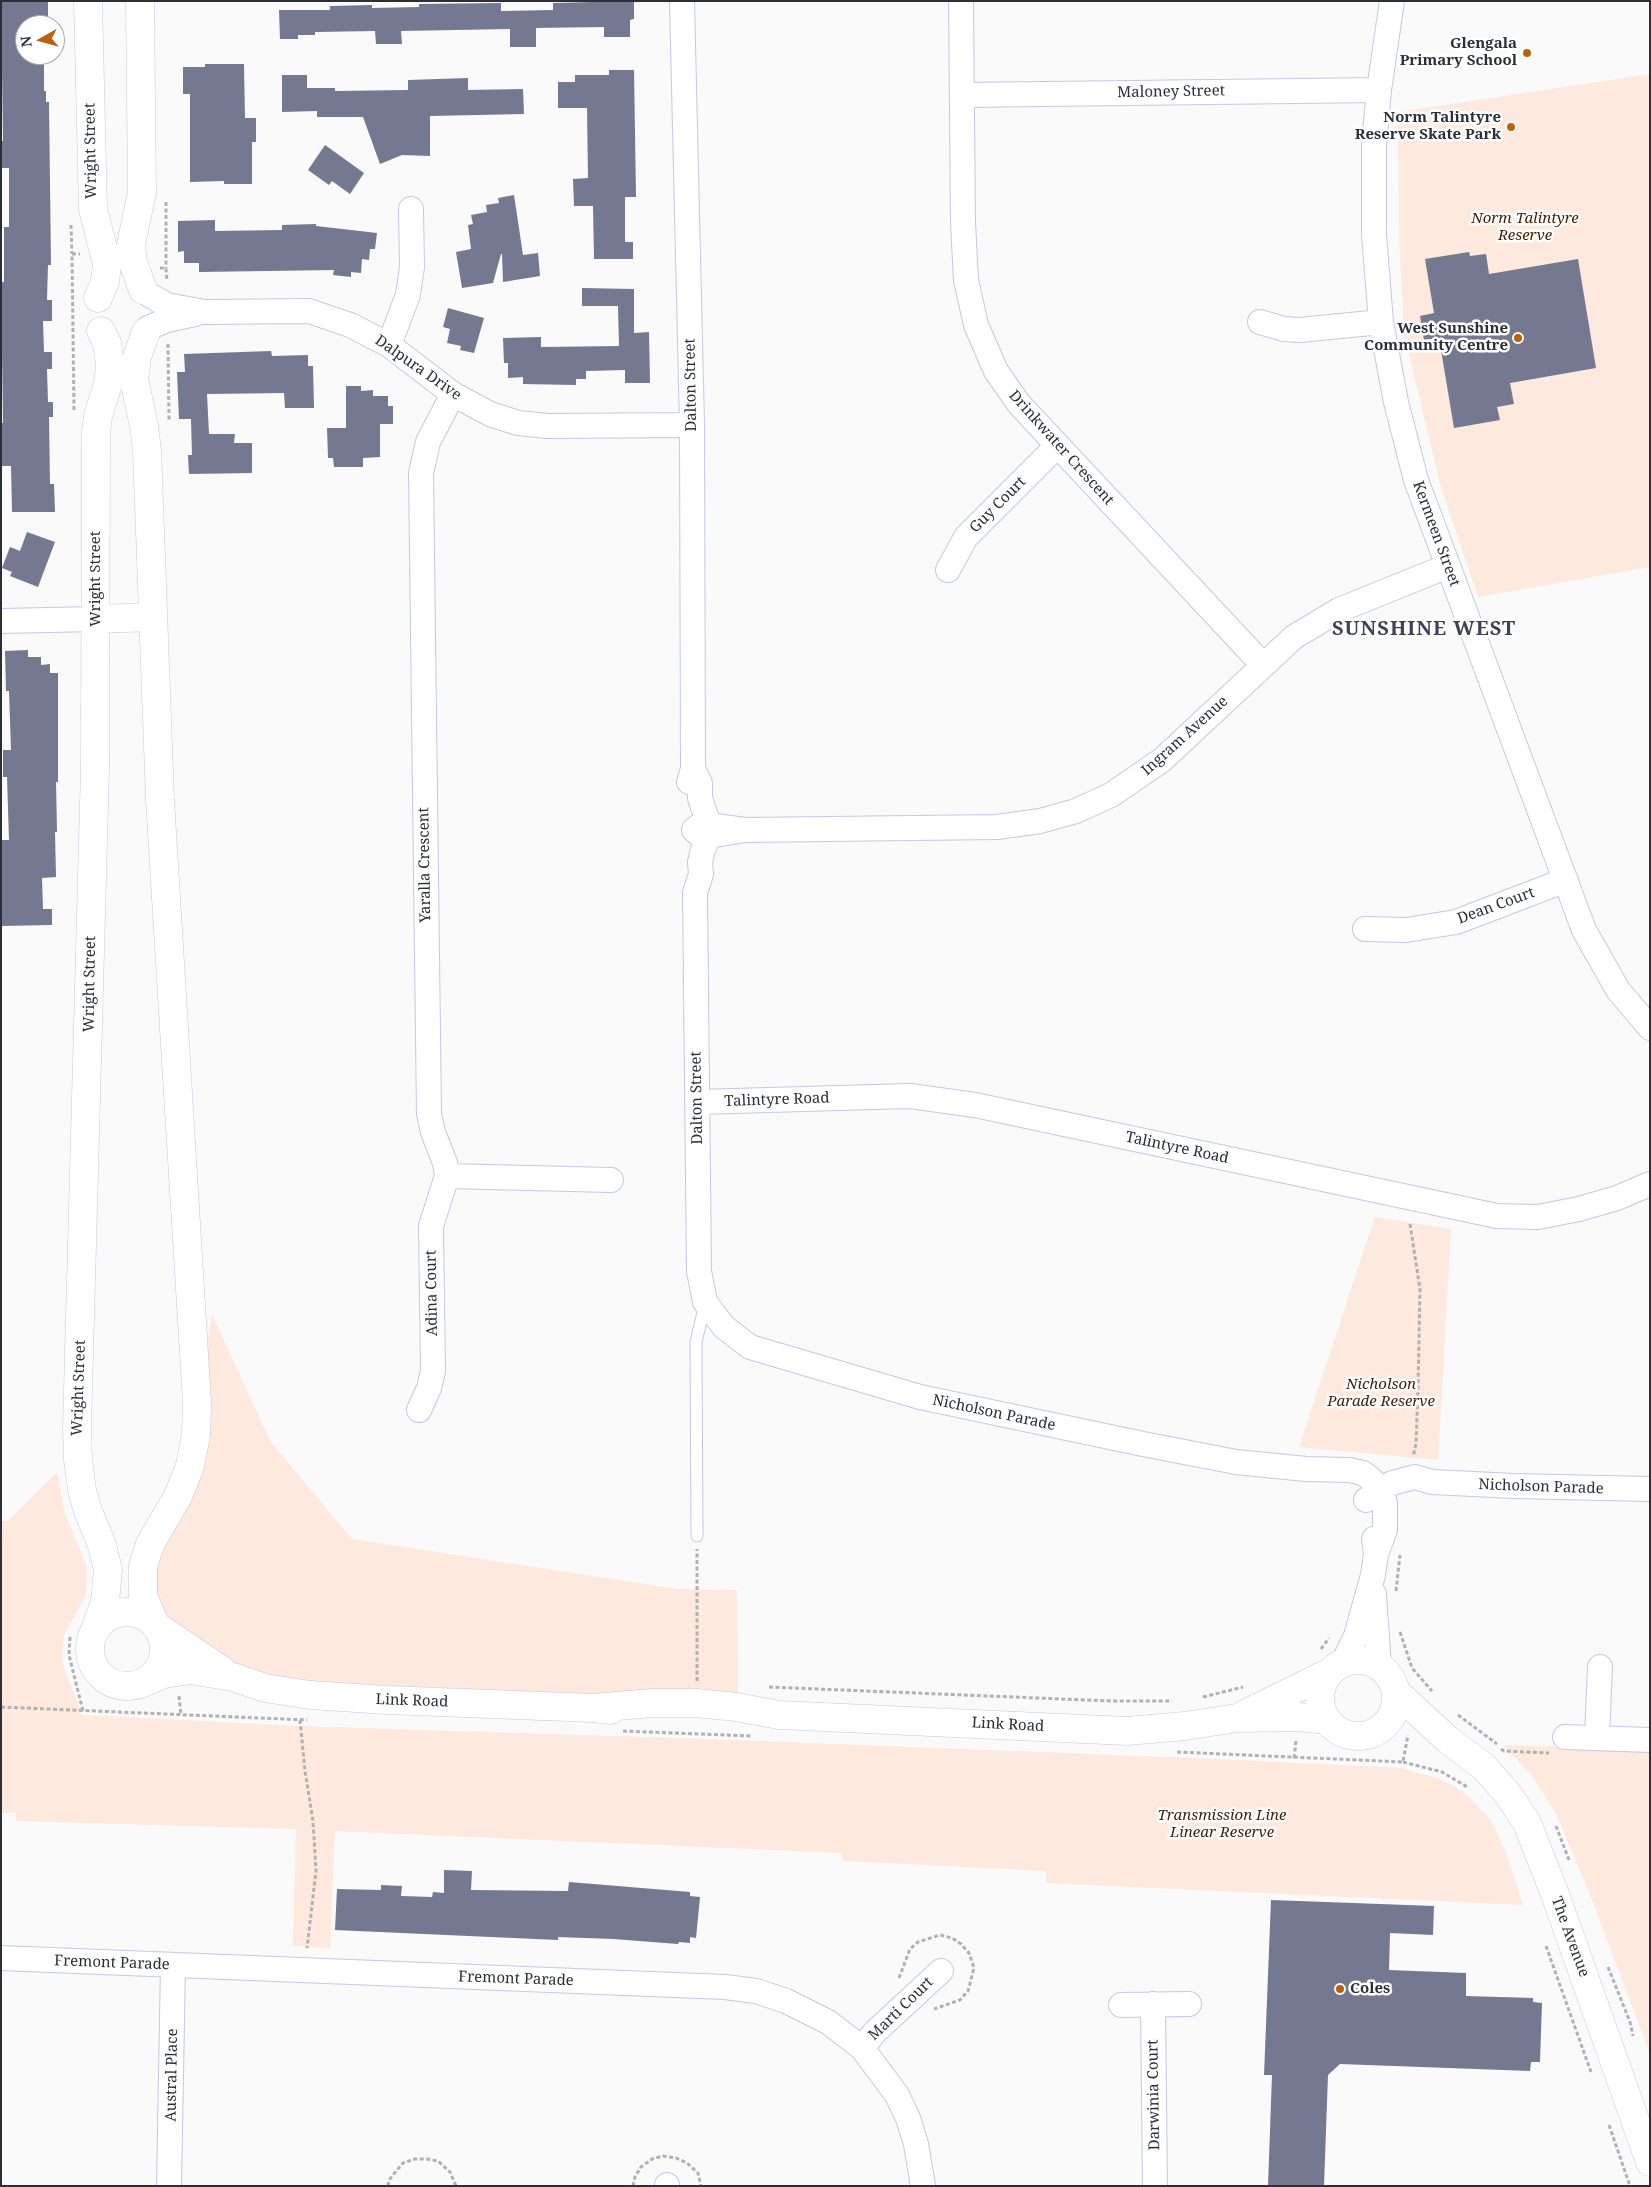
<!DOCTYPE html>
<style>
body{margin:0}
#map{position:relative;width:1651px;height:2187px;overflow:hidden;background:#fafafa;font-family:"Noto Serif",serif}
canvas{display:block}
.frame{position:absolute;inset:0;border:2px solid #2c2e38;pointer-events:none}
.north{position:absolute;left:15px;top:15px;width:50px;height:50px;box-sizing:border-box;background:#fff;border:1px solid #ababaf;border-radius:50%;rotate:263deg;font-size:14px;font-weight:700;line-height:20px;text-align:center;color:#2c2e38}
.north::after{content:'';display:block;margin:auto;width:18px;height:22px;background:#bc600c;clip-path:polygon(50% 0,100% 100%,50% 72%,0 100%)}
</style>
<div id="map">
<canvas width="1651" height="2187"></canvas>
<div class="frame"></div>
<div class="north">N</div>
</div>
<script>
const g = document.querySelector('canvas').getContext('2d');
g.lineJoin = 'round';
function fill(path, color) { g.fillStyle = color; g.fill(path, 'evenodd'); }
const poly = rows => new Path2D(rows.map(r => 'M' + r).join(''));
function stroke(path, color, width, dash) { g.strokeStyle = color; g.lineWidth = width; g.lineCap = dash ? 'butt' : 'round'; g.setLineDash(dash || []); g.stroke(path); }
function write(font, color, halo, rows, align = 'center') {
  g.font = font + ' "Noto Serif",serif'; g.lineWidth = 5; g.setLineDash([]); g.textBaseline = 'middle'; g.strokeStyle = halo; g.fillStyle = color; for (const [text, x, y, turn = 0] of rows) {
    g.save(); g.translate(x, y); g.rotate((+turn || 0) * Math.PI / 180); g.textAlign = isNaN(turn) ? turn : align; if (halo) g.strokeText(text, 0, 0); g.fillText(text, 0, 0); g.restore();
  }
}
const green = poly([
 [1650,74,1650,567,1478,597,1441,487,1404,334,1399,236,1398,112],
 [1375,1217,1451,1229,1438,1460,1299,1447],
 [212,1314,270,1441,352,1539,677,1589,737,1590,738,1700,319,1685,268,1675,232,1663,165,1621,153,1584,166,1541,205,1362],
 [57,1472,64,1511,87,1567,86,1595,64,1635,62,1662,82,1715,300,1726,709,1739,1218,1759,1401,1768,1437,1778,1463,1791,1491,1820,1506,1853,1523,1905,1046,1883,1046,1871,843,1861,842,1853,335,1831,330,1948,293,1946,296,1829,16,1821,16,1813,1,1813,1,1521,8,1521],
 [1503,1745,1650,1749,1650,2054,1589,1892,1556,1814,1532,1776]
]);
const building = poly([
 [1,1,48,1,48,24,24,24,25,55,44,55,44,91,46,91,46,102,49,102,51,265,48,265,47,300,52,300,52,321,43,321,44,352,52,352,52,369,47,369,48,402,53,402,53,417,49,417,50,484,54,484,55,512,12,512,11,466,1,466,1,423,3,423,1,282,4,282,4,227,9,227,9,168,1,168,1,141,3,141],
 [634,1,634,19,630,20,630,37,604,37,604,27,536,28,536,47,510,47,510,29,401,31,402,44,376,44,375,31,315,32,315,35,298,35,298,39,280,39,279,10,330,10,330,6,372,5,372,8,419,7,419,4,501,3,501,11,553,10,553,3],
 [205,64,244,64,245,118,256,118,256,142,252,142,252,184,224,184,224,181,190,182,190,94,183,94,183,67,205,67],
 [609,70,634,70,636,197,625,197,625,242,633,242,633,259,594,259,593,206,574,206,573,179,588,178,587,108,558,108,558,82,575,82,575,75,609,75],
 [282,75,307,75,307,88,335,88,335,91,408,90,408,80,468,78,468,90,523,89,524,114,430,116,430,156,402,155,380,164,363,117,317,117,317,111,282,112],
 [325,145,364,173,350,194,332,181,329,185,308,170],
 [514,195,523,255,538,253,540,276,503,282,502,254,501,254,493,283,462,288,456,252,471,249,468,225,473,224,471,215,487,212,486,205,499,203,498,198],
 [215,220,215,231,282,230,282,225,316,224,316,226,377,233,375,249,370,249,369,260,362,259,361,273,351,272,351,277,333,275,334,270,199,272,199,263,184,263,184,251,178,252,178,221],
 [1469,252,1470,256,1486,254,1489,274,1578,259,1596,368,1510,383,1514,404,1497,407,1500,420,1454,428,1439,338,1424,340,1420,316,1434,313,1425,259],
 [582,288,634,289,634,333,649,332,650,383,625,383,625,370,586,371,586,379,576,379,576,385,523,384,523,377,508,378,508,363,504,363,503,338,541,337,541,347,619,346,618,306,582,306],
 [448,308,484,318,474,353,460,350,461,346,447,343,450,329,443,327],
 [271,351,272,356,308,355,308,366,313,366,314,408,285,408,284,393,207,394,209,434,235,434,234,443,252,443,252,473,189,474,188,455,192,455,191,419,179,419,177,372,185,372,184,354],
 [346,386,361,386,361,391,373,390,373,396,388,396,388,406,393,406,393,424,380,424,380,457,363,458,363,467,334,467,333,458,328,458,327,428,346,428],
 [27,532,55,542,38,587,10,576,12,572,2,568,10,547,20,551],
 [28,650,28,657,41,657,41,665,50,664,50,673,58,673,58,782,56,782,57,832,55,832,56,877,42,878,43,909,52,909,52,925,1,926,1,840,9,840,7,777,3,777,3,750,11,750,9,691,6,691,5,651],
 [444,1870,472,1871,471,1890,568,1891,569,1882,690,1892,690,1896,700,1897,696,1938,690,1937,690,1943,679,1942,678,1944,613,1939,558,1937,558,1940,335,1930,337,1889,381,1890,381,1885,402,1886,401,1896,432,1897,433,1892,444,1893],
 [1271,1900,1434,1906,1433,1935,1390,1933,1389,1970,1466,1973,1466,1996,1533,1998,1533,2002,1542,2003,1540,2062,1531,2062,1530,2071,1340,2064,1328,2075,1324,2186,1268,2186,1272,2075,1264,2075]
]);
const path = poly([
 [166,202,166,268],
 [71,225,72,254],
 [160,268,166,268,167,281],
 [168,344,169,421],
 [74,410,72,254,80,254],
 [1410,1224,1420,1289,1418,1389,1416,1444,1413,1457],
 [1396,1591,1400,1555],
 [1400,1632,1412,1668,1432,1691],
 [70,1637,69,1655,83,1711],
 [1321,1649,1329,1638],
 [697,1681,697,1549],
 [769,1687,1111,1701,1172,1701],
 [179,1696,181,1715],
 [1203,1697,1243,1687],
 [1,1707,307,1720],
 [1458,1715,1497,1744],
 [300,1720,305,1771,313,1821,316,1871,307,1948],
 [623,1731,752,1736],
 [1501,1749,1504,1751,1549,1753],
 [1177,1752,1403,1762,1408,1735],
 [1294,1758,1296,1741],
 [1403,1762,1442,1772,1469,1788],
 [1556,1826,1569,1860],
 [1546,1946,1591,2072],
 [1608,1967,1630,2022,1633,2036],
 [899,1978,910,1949,918,1942,940,1935,952,1938,961,1944,969,1953,974,1968,968,1991,960,2000,934,2009],
 [1609,2125,1630,2186],
 [388,2186,389,2180,403,2163,415,2159,427,2159,438,2161,450,2172,456,2186],
 [633,2186,635,2177,641,2167,652,2159,663,2156,676,2158,687,2163,698,2173,701,2186]
]);
const service = poly([
 [697,1536,696,1342,705,1304]
]);
const minor = poly([
 [682,1,692,425,693,769,689,782],
 [961,1,963,223,966,280,976,325,996,371,1019,404,1263,665],
 [1392,1,1379,90,1374,143,1374,235,1381,322,1396,402,1416,480,1584,930,1618,990,1650,1028],
 [962,95,1379,90],
 [146,293,167,305,204,312,309,311,350,325,389,345,453,394,490,414,518,423,547,426,692,425],
 [1260,322,1284,329,1300,330,1381,322],
 [148,328,167,320,195,314],
 [389,345,408,295,412,267,411,209],
 [453,394,428,442,421,473,429,1114,433,1132,445,1163,447,1176,611,1180],
 [948,570,966,537,1057,446],
 [1,621,96,619],
 [693,769,700,783,700,798,708,822,709,836,703,850,700,862,701,874,695,893,699,1271,705,1302,724,1327,750,1347,920,1397,1143,1444,1236,1462,1306,1469,1349,1470,1363,1473,1372,1480,1381,1491,1385,1503,1385,1530,1376,1554],
 [745,830,709,836,700,835,694,830,700,825,708,825,745,830,997,827,1040,821,1076,811,1111,795,1162,760,1294,637,1339,610,1448,566],
 [1365,929,1406,930,1456,922,1566,880],
 [697,1102,910,1096,975,1105,1497,1216,1538,1217,1579,1209,1617,1198,1650,1184],
 [419,1410,429,1388,433,1371,431,1226,447,1176],
 [1366,1500,1392,1483,1415,1477,1432,1482,1514,1486,1650,1489],
 [1374,1594,1379,1667],
 [1343,1663,1356,1636,1373,1575,1376,1554,1374,1539],
 [1565,1737,1650,1740],
 [1597,1737,1600,1667],
 [1,1958,725,1987,756,1991,786,2001,828,2022,862,2048,897,2095,908,2118,916,2144,923,2186],
 [1153,2004,1155,2186],
 [1121,2005,1189,2004],
 [862,2048,875,2032,941,1971],
 [667,2185,667,2186],
 [169,2186,173,1965]
]);
const tertiary = poly([
 [88,1,93,209,107,264,105,282,98,298],
 [140,1,142,192,131,245,133,262,143,290],
 [146,332,137,357,134,379,144,426,147,450,160,800,197,1403,196,1435,190,1466,178,1496,150,1544,143,1566,143,1596,155,1624],
 [96,619,153,617],
 '90 1649a37 37 0 1 1 74 0a37 37 0 1 1-74 0Z',
 [158,1627,223,1671],
 [94,1633,105,1602,108,1570,102,1545,88,1511,82,1490,78,1459,77,1428,95,768,96,433,98,416,108,384,110,365,107,343,101,331],
 '1320 1698a38 38 0 1 1 76 0a38 38 0 1 1-76 0Z',
 [141,1684,164,1674,190,1670,233,1677,265,1688,310,1695,387,1700,593,1708,611,1710],
 [1396,1692,1447,1739,1484,1767,1507,1793,1527,1823,1556,1897,1650,2162],
 [593,1708,652,1703,696,1703,736,1707,779,1715,1127,1731,1185,1726,1237,1718,1299,1717,1327,1720],
 [1245,1714,1330,1672]
]);
const markers = [
 [1527,53,5,"#bc600c"],
 [1511,127,5,"#bc600c"],
 [1518,338,5,"#bc600c"],
 [1340,1989,5,"#bc600c"]
];
const poiNames = [
 ["Glengala",1517,44],
 ["Primary School",1517,61],
 ["Norm Talintyre",1501,118],
 ["Reserve Skate Park",1501,135],
 ["West Sunshine",1508,329],
 ["Community Centre",1508,346],
 ["Coles",1350,1989,"left"]
];
const streetNames = [
 ["Maloney Street",1171,92,-1],
 ["Wright Street",91,151,-91],
 ["Dalpura Drive",418,368,35],
 ["Dalton Street",691,385,-91],
 ["Drinkwater Crescent",1061,448,48],
 ["Guy Court",998,505,-45],
 ["Kermeen Street",1436,534,70],
 ["Wright Street",96,579,-90],
 ["Ingram Avenue",1185,736,-42],
 ["Yaralla Crescent",425,865,-91],
 ["Dean Court",1496,906,-20],
 ["Wright Street",90,984,-89],
 ["Dalton Street",697,1098,-91],
 ["Talintyre Road",777,1100,-2],
 ["Talintyre Road",1177,1148,12],
 ["Adina Court",432,1293,-91],
 ["Wright Street",79,1388,-88],
 ["Nicholson Parade",994,1413,12],
 ["Nicholson Parade",1541,1487,2],
 ["Link Road",412,1701,2],
 ["Link Road",1008,1725,3],
 ["The Avenue",1570,1937,70],
 ["Fremont Parade",112,1963,2],
 ["Fremont Parade",516,1979,2],
 ["Marti Court",901,2009,-44],
 ["Austral Place",172,2075,-89],
 ["Darwinia Court",1154,2095,-91]
];
const parkNames = [
 ["Norm Talintyre",1525,219],
 ["Reserve",1525,236],
 ["Nicholson",1381,1385],
 ["Parade Reserve",1381,1402],
 ["Transmission Line",1222,1816],
 ["Linear Reserve",1222,1833]
];
const districtNames = [
 ["SUNSHINE WEST",1424,629]
];
fill(green, '#fde9dd');
fill(building, '#747890');
stroke(service, '#c4c8e3', 13);
stroke(minor, '#c4c8e3', 26);
stroke(tertiary, '#c4c8e3', 29);
stroke(path, '#b0b1b4', 3, [4, 2.5]);
stroke(service, '#fff', 11);
stroke(minor, '#fff', 24);
stroke(tertiary, '#fff', 28);
for (const [x, y, r, color] of markers) { const dot = new Path2D(); dot.arc(x, y, r, 0, 2 * Math.PI); g.fillStyle = color; g.fill(dot); stroke(dot, '#fff', 2); }
write('bold 15px', '#2c2e38', '#fff', poiNames, 'right');
write('15px', '#2c2e38', '#fff', streetNames);
write('italic 15px', '#431e01', '#fff', parkNames);
g.letterSpacing = '1px';
write('bold 20px', '#3e4157', '#fff', districtNames);
g.letterSpacing = '0px';
</script>
